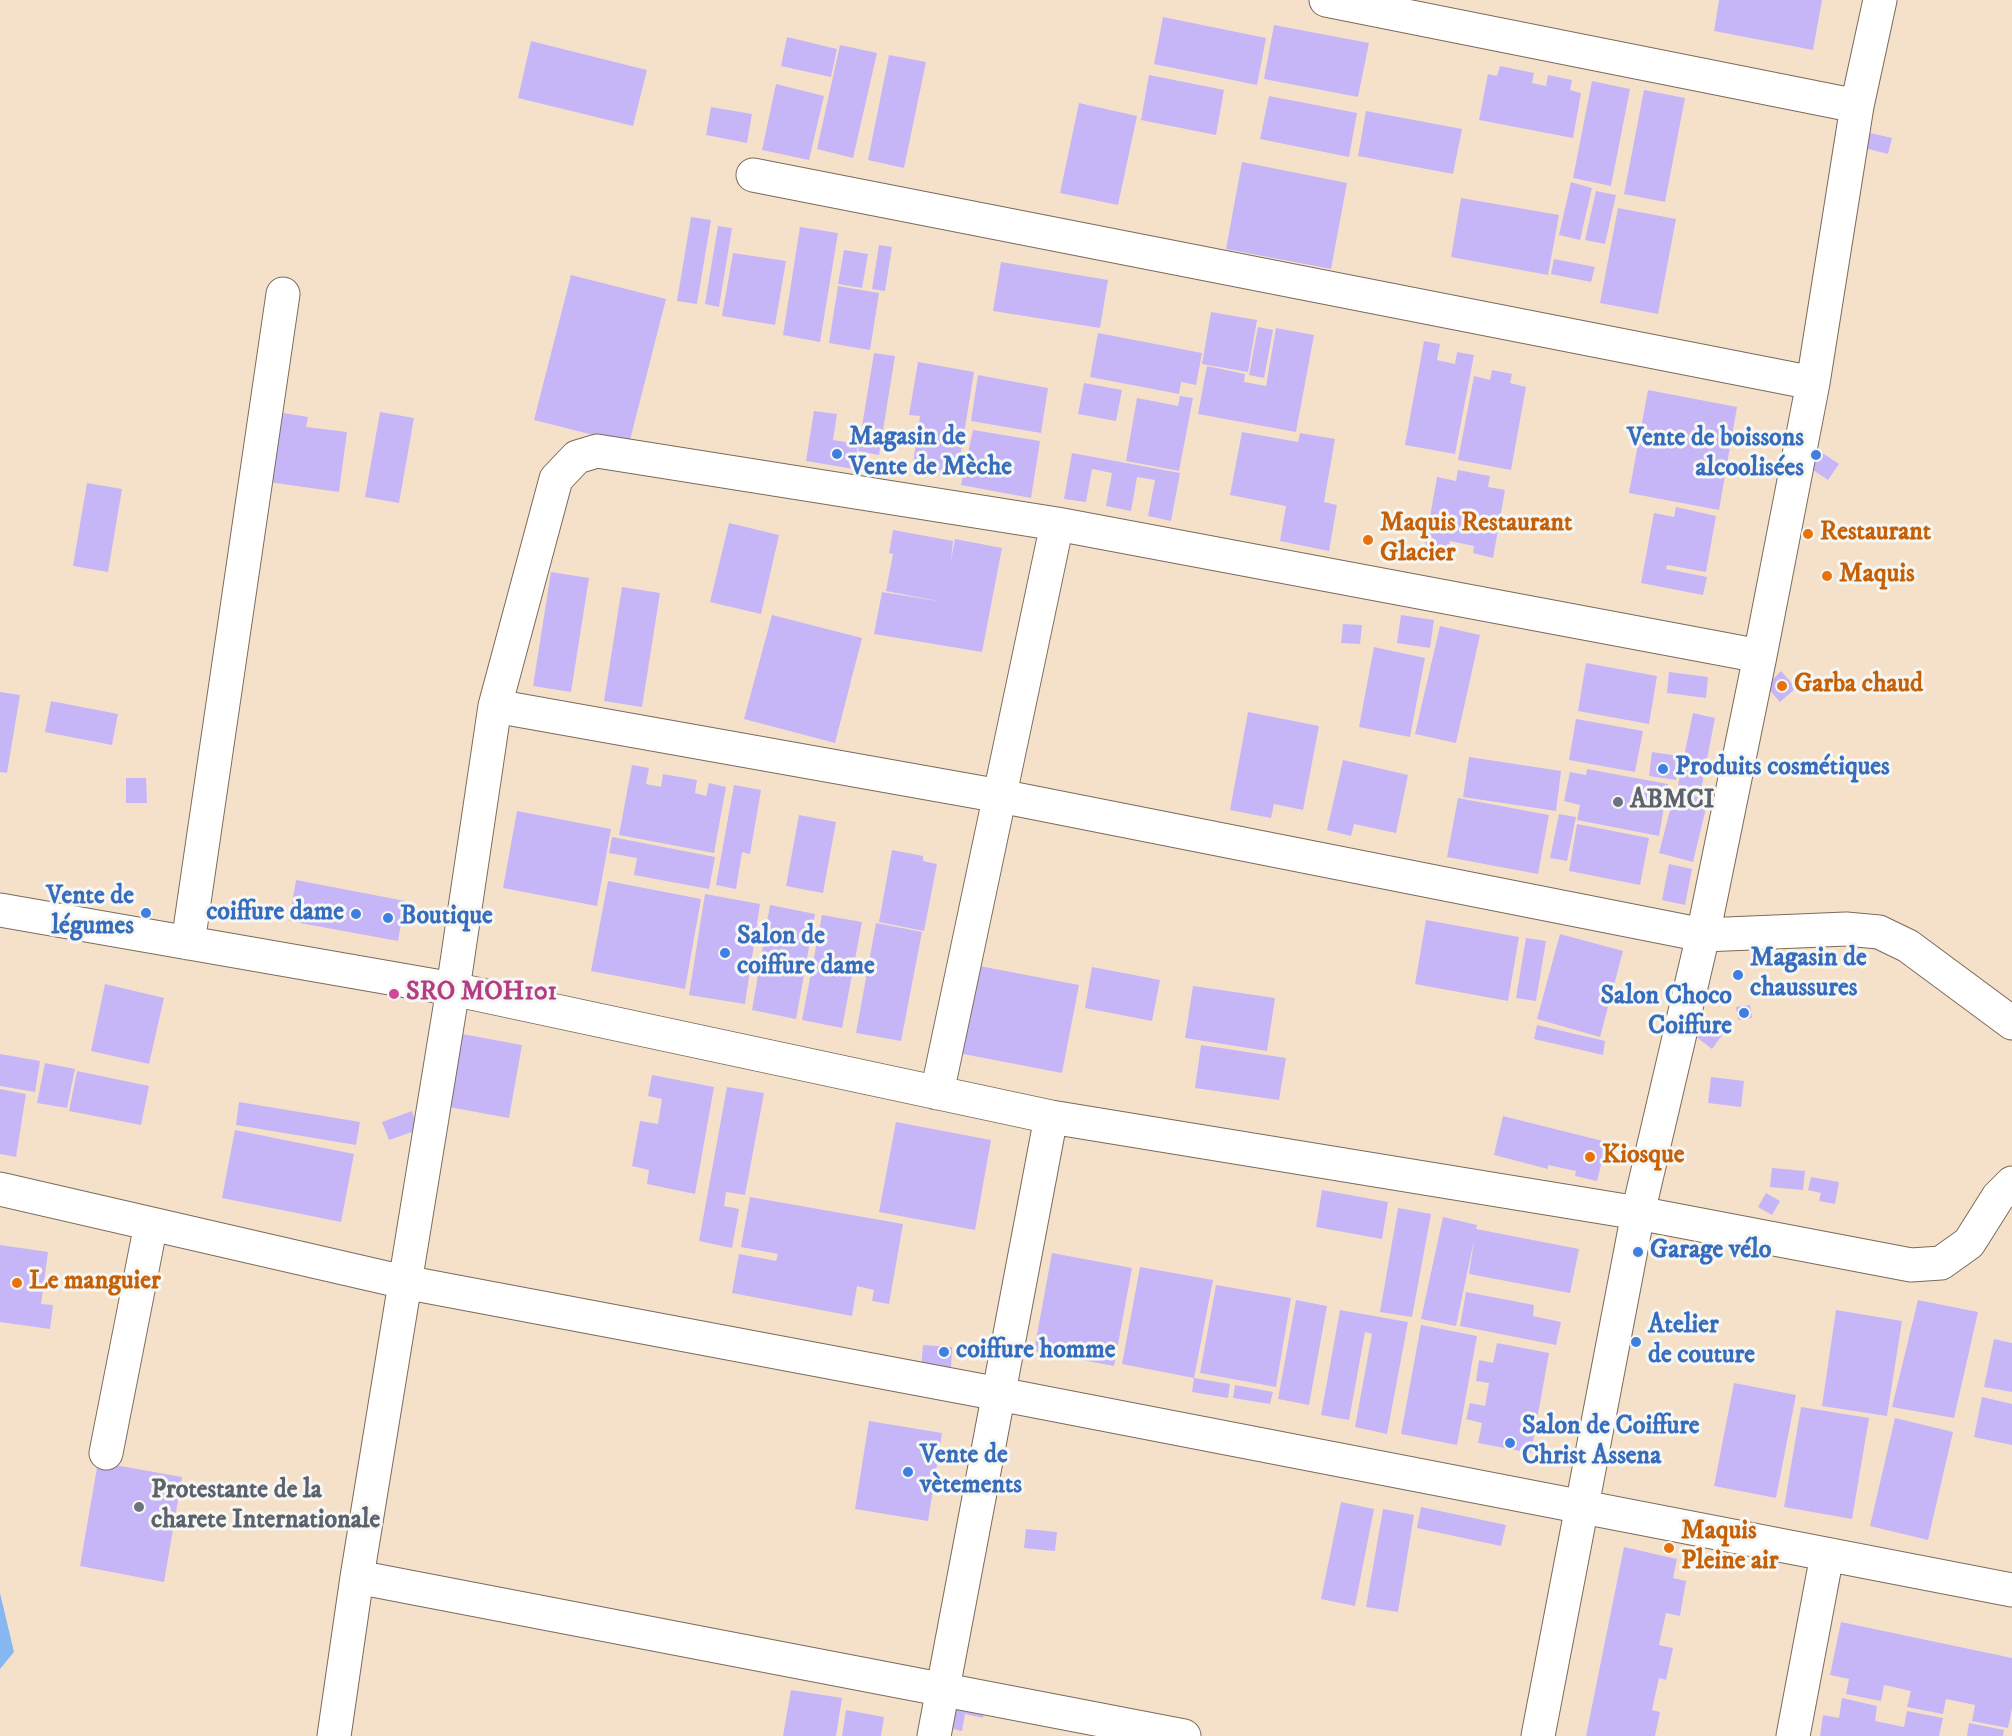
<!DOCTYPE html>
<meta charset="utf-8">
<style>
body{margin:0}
canvas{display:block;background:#f5e1ca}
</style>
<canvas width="2012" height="1736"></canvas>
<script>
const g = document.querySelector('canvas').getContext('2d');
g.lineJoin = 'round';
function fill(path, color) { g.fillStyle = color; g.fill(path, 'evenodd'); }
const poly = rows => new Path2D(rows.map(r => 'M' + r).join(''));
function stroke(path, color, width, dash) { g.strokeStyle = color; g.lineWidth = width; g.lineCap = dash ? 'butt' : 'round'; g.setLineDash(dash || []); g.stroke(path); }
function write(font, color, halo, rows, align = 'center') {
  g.font = font + ' "IM FELL DW Pica",serif'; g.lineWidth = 6; g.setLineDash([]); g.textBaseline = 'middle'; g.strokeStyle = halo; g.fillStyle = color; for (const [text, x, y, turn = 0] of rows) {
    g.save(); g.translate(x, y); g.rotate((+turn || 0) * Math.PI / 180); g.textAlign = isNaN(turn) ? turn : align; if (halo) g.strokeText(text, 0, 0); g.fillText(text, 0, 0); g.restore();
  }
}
const water = poly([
 [0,1593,14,1652,0,1669]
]);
const building = poly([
 [1719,0,1822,0,1813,50,1714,31],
 [1163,17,1266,38,1257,85,1154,64],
 [1274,25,1369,43,1358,97,1264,79],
 [787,37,837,49,831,77,781,66],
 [531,41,647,70,633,126,518,98],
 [840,45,877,53,853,158,817,149],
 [889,55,926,62,904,168,868,160],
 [1500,66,1534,73,1532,83,1546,86,1548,75,1572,80,1570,90,1581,93,1573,138,1479,120,1488,74,1497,76],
 [1149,75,1224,90,1216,135,1141,120],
 [1592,81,1630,89,1611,186,1573,178],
 [776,84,824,96,809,160,762,150],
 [1644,90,1685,98,1665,202,1624,194],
 [1269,96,1357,113,1349,157,1260,139],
 [1079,103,1137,116,1118,205,1060,193],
 [711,107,752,114,747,143,706,135],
 [1366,111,1462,129,1453,174,1358,156],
 [1866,132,1892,138,1888,154,1861,147],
 [1242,162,1347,183,1331,269,1226,249],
 [1571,182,1592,188,1580,240,1559,235],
 [1596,191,1616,195,1605,244,1585,240],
 [1461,198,1559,215,1548,275,1451,257],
 [1618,208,1676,219,1658,314,1600,303],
 [691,217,711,220,697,304,677,301],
 [718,226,732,228,719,307,705,304],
 [800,227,838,233,820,342,783,335],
 [879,245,892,247,885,291,872,289],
 [844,250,868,254,862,288,838,284],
 [733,253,786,261,775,325,722,316],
 [1554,259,1595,267,1591,282,1551,274],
 [1001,262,1108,280,1100,328,993,311],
 [571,275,666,299,629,444,534,420],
 [838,286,879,293,870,350,829,343],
 [1211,312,1257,320,1248,372,1202,364],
 [1258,327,1273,330,1264,378,1249,375],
 [1276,328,1314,335,1296,432,1198,414,1207,366,1245,374,1244,382,1266,386],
 [1098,333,1202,353,1196,385,1181,382,1179,394,1090,377],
 [1424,341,1440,344,1437,360,1455,364,1457,352,1474,355,1455,454,1405,445],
 [874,353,895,356,879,455,858,451],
 [918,362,974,372,957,477,912,470,920,416,909,415],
 [1492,370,1512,374,1510,383,1526,387,1511,470,1458,460,1474,376,1490,380],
 [978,375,1048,388,1041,433,971,421],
 [1084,383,1122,390,1116,421,1078,414],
 [1648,390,1737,407,1719,510,1629,493],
 [1180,396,1193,398,1179,471,1126,461,1137,398,1178,406],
 [271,411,308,417,306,427,347,432,339,492,261,481],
 [814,411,837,414,833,440,858,444,854,469,806,461],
 [380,412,414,418,399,503,365,497],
 [973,430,1040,441,1031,498,961,485],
 [1242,432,1298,442,1300,433,1335,439,1324,502,1337,505,1329,551,1280,541,1286,506,1230,495],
 [1815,448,1839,464,1828,480,1804,464],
 [1072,453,1180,473,1171,521,1148,516,1155,480,1137,477,1131,511,1106,506,1112,473,1092,469,1086,502,1064,499],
 [1458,470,1490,476,1488,487,1505,490,1493,558,1473,553,1474,546,1450,541,1448,550,1425,545,1437,477,1456,481],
 [87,483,122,489,108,572,73,566],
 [1676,507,1716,516,1706,572,1667,565,1666,569,1707,577,1703,595,1641,583,1654,513,1674,517],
 [729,523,779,535,761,614,710,602],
 [893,530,953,541,951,560,955,539,1002,548,982,652,874,634,882,592,943,602,886,591,893,554,889,553],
 [551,572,589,578,571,692,533,686],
 [622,587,660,593,642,707,604,701],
 [772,615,862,638,835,743,744,719],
 [1401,615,1434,620,1430,648,1397,643],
 [1343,624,1362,625,1360,644,1341,643],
 [1440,626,1480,635,1456,743,1415,734],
 [1374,647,1425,658,1410,737,1359,727],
 [1586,663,1657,676,1649,724,1578,711],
 [1781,671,1796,688,1780,702,1766,686],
 [1669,672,1708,677,1706,698,1667,693],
 [0,692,20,695,7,773,0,772],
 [51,701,118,714,112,745,45,732],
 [1248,712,1319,726,1303,810,1274,804,1271,818,1230,810],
 [1693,713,1715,718,1701,790,1678,785],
 [1576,719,1643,731,1635,772,1569,760],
 [1652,752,1679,756,1676,780,1649,776],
 [1469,757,1561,771,1556,811,1463,797],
 [1343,760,1408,775,1396,833,1354,824,1351,836,1327,830],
 [632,765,649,768,646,784,661,787,663,774,697,780,695,793,706,796,709,783,726,787,714,853,619,835],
 [1587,769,1668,784,1659,836,1577,820,1580,805,1564,801,1570,772,1586,775],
 [126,778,146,778,147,803,126,803],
 [734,785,761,790,750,854,742,852,736,889,716,885],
 [1675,791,1708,800,1693,862,1659,853],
 [1458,798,1549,815,1538,874,1447,857],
 [517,811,611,829,597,906,503,888],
 [1559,814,1576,817,1567,861,1550,858],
 [799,815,836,822,823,893,786,886],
 [1577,824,1649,838,1640,885,1569,871],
 [612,837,715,857,709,889,634,875,637,858,609,853],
 [892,850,923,856,923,861,937,864,924,931,879,922],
 [1669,864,1692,869,1685,905,1662,900],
 [296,880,405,901,398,941,289,921],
 [608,881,701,899,685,989,591,971],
 [705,894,760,904,745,1004,689,995],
 [770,905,815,914,796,1019,752,1010],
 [822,915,862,922,842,1028,802,1020],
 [1426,920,1519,937,1508,1001,1415,984],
 [876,923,922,932,901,1041,856,1033],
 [1560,934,1623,951,1600,1037,1537,1019],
 [1526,938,1546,941,1536,1001,1516,998],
 [974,965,1079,985,1062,1073,958,1053],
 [1092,967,1160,980,1152,1021,1085,1008],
 [105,984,164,998,149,1064,91,1051],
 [1193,986,1275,998,1267,1051,1185,1038],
 [1750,1005,1752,1018,1738,1020,1736,1007],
 [1707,1021,1723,1034,1712,1049,1695,1036],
 [1537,1025,1605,1041,1603,1055,1534,1039],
 [462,1034,522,1045,509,1118,449,1107],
 [1201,1045,1286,1058,1279,1100,1195,1088],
 [0,1054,40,1061,35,1092,0,1086],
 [45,1063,75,1069,67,1108,37,1103],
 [77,1071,149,1086,141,1125,69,1111],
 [652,1075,714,1087,695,1194,647,1184,649,1170,632,1166,640,1121,658,1124,662,1099,648,1096],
 [1711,1077,1744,1081,1741,1107,1708,1103],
 [727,1087,764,1093,745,1195,726,1192,724,1206,739,1209,732,1248,699,1241],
 [0,1089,26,1094,16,1157,0,1154],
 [239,1102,360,1122,356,1145,236,1125],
 [412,1111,418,1130,389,1140,382,1122],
 [1503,1116,1607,1142,1597,1181,1575,1176,1576,1171,1548,1165,1548,1169,1494,1155],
 [896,1122,991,1140,975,1230,879,1212],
 [235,1130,354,1154,341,1222,222,1198],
 [1772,1168,1805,1171,1803,1190,1770,1187],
 [1811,1177,1839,1182,1835,1204,1819,1201,1821,1193,1808,1190],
 [1322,1190,1388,1202,1382,1239,1316,1227],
 [1766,1193,1780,1201,1772,1215,1758,1207],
 [750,1197,903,1224,889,1304,872,1301,874,1290,857,1286,852,1316,732,1293,739,1254,776,1261,778,1254,741,1247],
 [1398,1208,1431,1214,1412,1317,1380,1312],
 [1443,1217,1477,1225,1476,1229,1579,1249,1570,1293,1469,1274,1474,1240,1456,1326,1421,1319],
 [0,1245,48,1252,41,1304,53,1305,50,1329,0,1322],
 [1052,1253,1132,1268,1114,1366,1034,1351],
 [1140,1267,1213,1280,1194,1378,1122,1364],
 [1216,1285,1291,1298,1276,1387,1200,1373],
 [1466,1292,1534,1305,1533,1316,1561,1322,1556,1345,1460,1326],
 [1296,1300,1327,1306,1309,1405,1278,1399],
 [1918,1300,1978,1312,1954,1418,1892,1407],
 [1340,1310,1408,1322,1387,1434,1355,1427,1372,1334,1365,1332,1349,1420,1321,1415],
 [1836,1310,1902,1321,1887,1416,1822,1406],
 [1421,1325,1477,1336,1457,1445,1401,1434],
 [1994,1339,2012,1343,2012,1392,1984,1387],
 [1497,1343,1549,1353,1531,1453,1478,1443,1482,1423,1466,1419,1470,1403,1485,1406,1489,1383,1476,1381,1479,1360,1493,1363],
 [923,1345,952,1347,951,1370,921,1368],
 [1194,1378,1230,1384,1228,1398,1192,1392],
 [1734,1383,1796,1395,1776,1498,1714,1486],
 [1235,1385,1273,1392,1270,1404,1233,1398],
 [1982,1397,2012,1404,2012,1445,1974,1437],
 [1801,1407,1869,1418,1852,1519,1784,1507],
 [1895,1418,1953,1432,1928,1540,1870,1526],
 [869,1421,942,1433,928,1521,855,1509],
 [98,1462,182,1477,164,1582,80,1566],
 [1341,1502,1374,1509,1355,1606,1321,1599],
 [1421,1507,1506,1525,1501,1546,1417,1528],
 [1383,1509,1414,1515,1398,1612,1366,1607],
 [1026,1529,1057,1532,1055,1551,1024,1548],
 [1624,1547,1677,1559,1673,1578,1686,1581,1680,1616,1666,1613,1659,1645,1673,1648,1666,1680,1659,1678,1652,1710,1660,1712,1655,1736,1586,1736],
 [1841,1622,2012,1658,2012,1708,2008,1728,1972,1721,1975,1705,1946,1699,1943,1714,1907,1707,1911,1691,1884,1685,1881,1701,1846,1694,1849,1679,1830,1675],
 [791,1690,842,1698,836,1736,783,1736],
 [951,1697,986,1705,983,1718,965,1714,962,1731,945,1727],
 [1842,1698,1877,1706,1875,1721,1904,1727,1907,1711,1943,1718,1939,1736,1820,1736,1823,1715,1839,1718],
 [846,1710,884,1717,881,1736,842,1736],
 [1969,1723,2004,1730,2003,1736,1967,1736]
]);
const street = poly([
 [1326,0,1857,106],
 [753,175,1813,383],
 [495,706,1000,796,1703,935,1846,929,1879,932,1908,946,2012,1023],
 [0,910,453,989,1051,1117,1638,1213,1911,1265,1941,1263,1969,1243,1998,1197,2012,1183],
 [188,943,283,294],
 [937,1093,1057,524],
 [0,1189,404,1282,999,1394,2012,1590],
 [106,1453,151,1224],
 [357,1577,1184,1736],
 [334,1736,357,1577,453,989,495,706,556,479,577,457,597,451,1057,524,1760,656],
 [934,1736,1051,1117],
 [1538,1736,1638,1213,1703,935,1760,656,1813,383,1857,106,1880,0],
 [1793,1736,1827,1555]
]);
const markers = [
 [837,454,6,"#3f7fe0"],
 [1816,455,6,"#3f7fe0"],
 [1808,534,6,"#e8710a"],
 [1368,540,6,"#e8710a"],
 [1827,576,6,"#e8710a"],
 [1782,686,6,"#e8710a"],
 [1663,769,6,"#3f7fe0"],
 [1618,802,6,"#6b7280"],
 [146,913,6,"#3f7fe0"],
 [356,914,6,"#3f7fe0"],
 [388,918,6,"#3f7fe0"],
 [725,953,6,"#3f7fe0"],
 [1738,975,6,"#3f7fe0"],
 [394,994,6,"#d1479c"],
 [1744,1013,6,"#3f7fe0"],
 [1590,1157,6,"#e8710a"],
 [1638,1252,6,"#3f7fe0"],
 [17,1283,6,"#e8710a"],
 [1636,1342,6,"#3f7fe0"],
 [944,1352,6,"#3f7fe0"],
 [1510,1443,6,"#3f7fe0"],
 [908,1472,6,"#3f7fe0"],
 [139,1507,6,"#6b7280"],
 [1669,1548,6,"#e8710a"]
];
const shopNames = [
 ["Magasin de",849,439],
 ["Vente de Mèche",849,469],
 ["Vente de boissons",1804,440,"right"],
 ["alcoolisées",1804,470,"right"],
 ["Produits cosmétiques",1675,769],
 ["Vente de",134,898,"right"],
 ["légumes",134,928,"right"],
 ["coiffure dame",344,914,"right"],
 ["Boutique",400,918],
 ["Salon de",737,938],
 ["coiffure dame",737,968],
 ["Magasin de",1750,960],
 ["chaussures",1750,990],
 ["Salon Choco",1732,998,"right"],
 ["Coiffure",1732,1028,"right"],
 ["Garage vélo",1650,1252],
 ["Atelier",1648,1327],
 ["de couture",1648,1357],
 ["coiffure homme",956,1352],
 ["Salon de Coiffure",1522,1428],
 ["Christ Assena",1522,1458],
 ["Vente de",920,1457],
 ["vètements",920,1487]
];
const foodNames = [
 ["Maquis Restaurant",1380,525],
 ["Glacier",1380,555],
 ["Restaurant",1820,534],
 ["Maquis",1839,576],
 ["Garba chaud",1794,686],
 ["Kiosque",1602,1157],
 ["Le manguier",29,1283],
 ["Maquis",1681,1533],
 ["Pleine air",1681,1563]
];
const worshipNames = [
 ["ABMCI",1630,802],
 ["Protestante de la",151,1492],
 ["charete Internationale",151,1522]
];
const hotelNames = [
 ["SRO MOH101",406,994]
];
fill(water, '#86b7f2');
fill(building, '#c6b6f8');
stroke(street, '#7c6a5a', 35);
stroke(street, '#fff', 33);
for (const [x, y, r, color] of markers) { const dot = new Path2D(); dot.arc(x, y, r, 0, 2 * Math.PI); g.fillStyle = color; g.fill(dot); stroke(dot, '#f6f6f2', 2); }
write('bold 26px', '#366cbe', '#f6f6f2', shopNames, 'left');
write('bold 26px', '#c56008', '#f6f6f2', foodNames, 'left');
write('bold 26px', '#5b616d', '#f6f6f2', worshipNames, 'left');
write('bold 26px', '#b23c85', '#f6f6f2', hotelNames, 'left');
</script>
